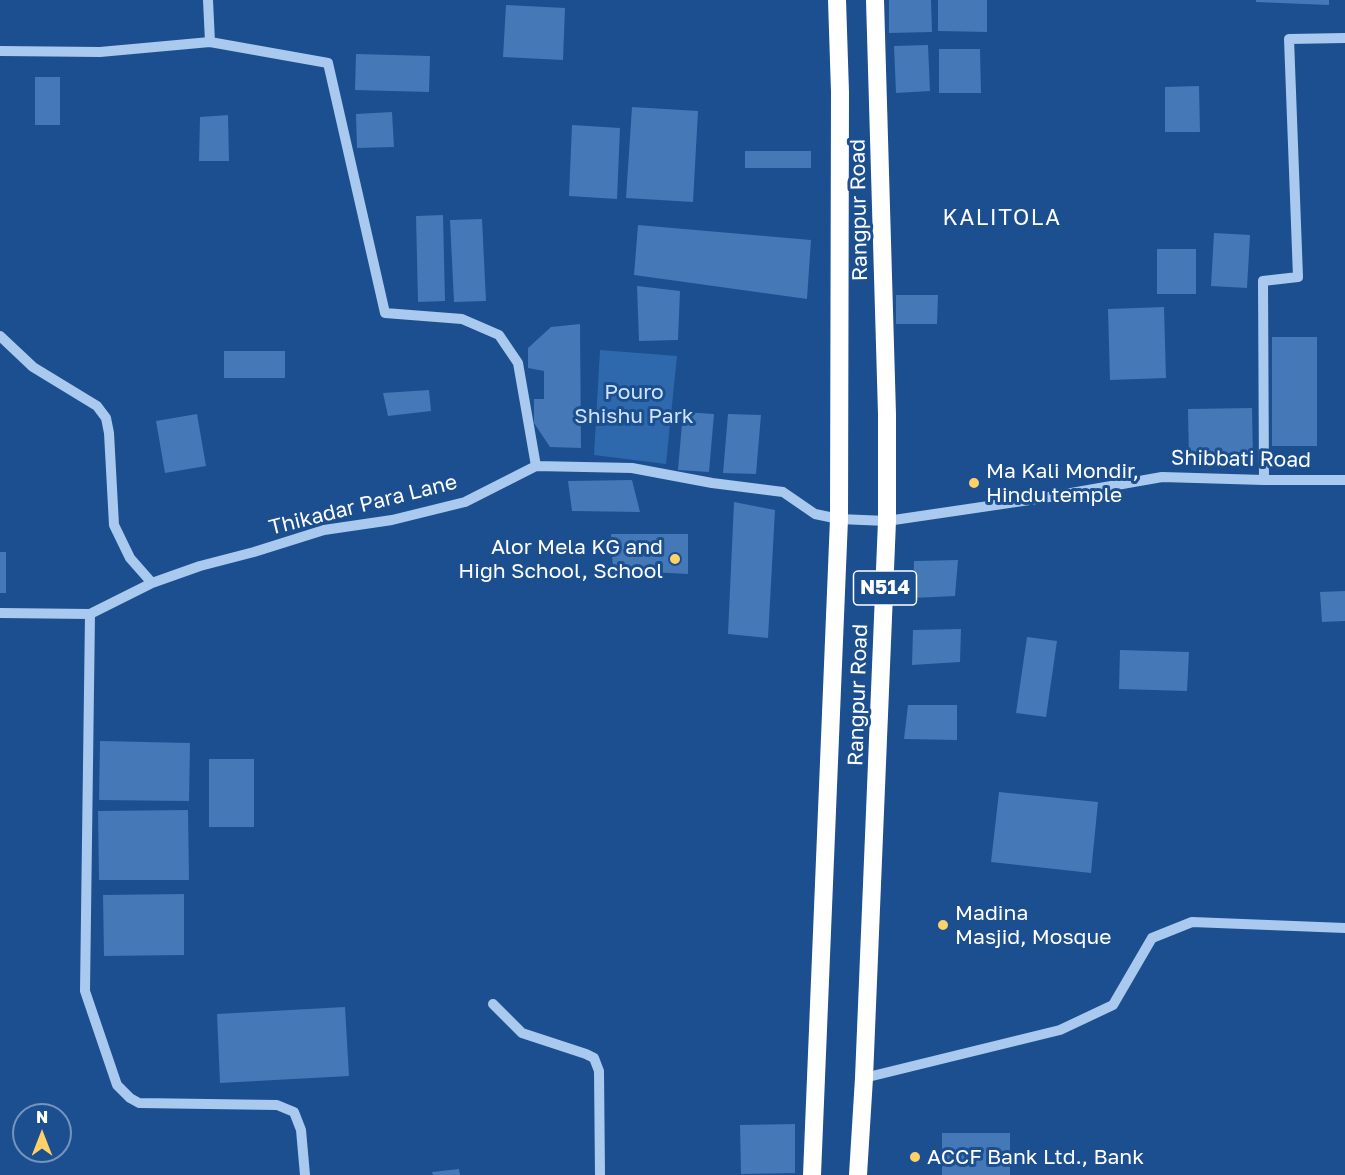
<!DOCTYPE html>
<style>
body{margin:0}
#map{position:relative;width:1345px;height:1175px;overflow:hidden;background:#1b4f8f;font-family:"Golos Text",sans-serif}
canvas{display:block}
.north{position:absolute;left:12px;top:1103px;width:60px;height:60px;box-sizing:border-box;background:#1b4f8f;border:2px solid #7695bc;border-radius:50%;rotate:0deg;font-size:16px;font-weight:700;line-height:24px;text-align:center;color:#fff}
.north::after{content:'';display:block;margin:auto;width:21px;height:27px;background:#ffd166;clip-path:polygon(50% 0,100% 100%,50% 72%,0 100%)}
</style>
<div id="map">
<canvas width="1345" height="1175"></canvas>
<div class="north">N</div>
</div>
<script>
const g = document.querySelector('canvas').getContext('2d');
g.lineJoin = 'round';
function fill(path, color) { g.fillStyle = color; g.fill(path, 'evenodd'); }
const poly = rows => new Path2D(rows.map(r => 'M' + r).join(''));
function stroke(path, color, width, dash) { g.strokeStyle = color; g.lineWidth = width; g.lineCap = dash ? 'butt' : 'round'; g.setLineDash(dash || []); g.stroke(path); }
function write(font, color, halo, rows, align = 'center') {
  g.font = font + ' "Golos Text",sans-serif'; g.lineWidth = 6; g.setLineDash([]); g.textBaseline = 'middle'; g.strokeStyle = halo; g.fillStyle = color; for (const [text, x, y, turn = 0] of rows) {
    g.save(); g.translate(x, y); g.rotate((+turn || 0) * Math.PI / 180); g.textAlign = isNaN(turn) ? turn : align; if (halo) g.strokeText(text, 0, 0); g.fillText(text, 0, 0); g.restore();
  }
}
const green = poly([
 [600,350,677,356,666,464,594,455]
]);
const building = poly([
 [889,0,931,0,932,32,889,33],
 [938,0,987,0,987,32,938,31],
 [1256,0,1329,0,1329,5,1256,2],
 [506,5,565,8,563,60,503,57],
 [928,45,930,91,896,93,894,46],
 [939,49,980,49,981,93,939,93],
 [356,54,430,56,429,92,355,90],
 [35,77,60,77,60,125,35,125],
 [1199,86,1200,132,1165,132,1165,87],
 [632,107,698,111,693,202,626,198],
 [392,112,394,147,357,148,356,114],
 [228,115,229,161,199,161,200,117],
 [572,125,620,128,617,199,569,196],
 [745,151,811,151,811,168,745,168],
 [443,215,445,301,418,302,416,216],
 [482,219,486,301,454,302,450,220],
 [638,225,811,240,807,299,634,275],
 [1214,233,1250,235,1247,288,1211,286],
 [1157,249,1196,249,1196,294,1157,294],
 [637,286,680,291,678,340,639,341],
 [896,295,938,295,937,324,896,324],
 [1164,307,1166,378,1110,380,1108,309],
 [580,324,581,448,550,447,534,423,534,399,544,399,544,371,528,368,528,348,551,327],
 [1272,337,1317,337,1317,446,1272,446],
 [224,351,285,351,285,378,224,378],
 [429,390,431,411,388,416,383,393],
 [1252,408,1253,457,1189,459,1188,409],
 [683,412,714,414,709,472,678,470],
 [197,414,206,466,165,473,156,421],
 [728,414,761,415,756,474,723,473],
 [632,480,640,512,572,511,568,481],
 [734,502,775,510,768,638,728,634],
 [611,534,688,534,688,574,613,570],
 [0,552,6,552,6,593,0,593],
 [958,560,955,596,913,598,914,561],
 [1345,591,1345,621,1322,622,1320,592],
 [961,629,960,662,912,665,913,630],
 [1027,637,1057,641,1046,717,1016,713],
 [1120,650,1189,652,1187,691,1119,689],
 [908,705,957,705,957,740,904,739],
 [100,741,190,743,189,801,99,800],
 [209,759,254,759,254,827,209,827],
 [999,792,1098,802,1091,873,991,862],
 [188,810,189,880,99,880,98,811],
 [184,894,184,955,104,956,103,895],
 [345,1007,349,1076,220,1083,217,1014],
 [795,1124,795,1173,741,1174,740,1125],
 [942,1133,1010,1133,1010,1175,942,1175],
 [459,1169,460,1175,433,1175,432,1172]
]);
const minor = poly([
 [208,0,210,42],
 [0,51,100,52,210,42,328,63,385,313,462,319,499,335,518,363,536,466],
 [0,336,33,367,97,406,106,418,109,433,114,525,130,558,152,583],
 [1264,480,1263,281,1298,277,1289,39,1345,38],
 [0,613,90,614,152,583,200,566,254,552,324,530,392,520,465,502,536,466,632,468,712,483,783,492,815,514,839,519,887,521,1043,498,1162,477,1264,480,1345,480],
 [90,614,85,991,117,1085,130,1098,139,1103,277,1105,294,1112,301,1130,305,1175],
 [493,1004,522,1033,586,1054,594,1058,599,1071,600,1175],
 [864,1078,1060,1030,1113,1005,1152,938,1192,922,1345,928]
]);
const highway = poly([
 [812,1175,839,519,840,92,837,0],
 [858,1175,864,1078,887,521,887,414,875,0]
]);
const markers = [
 [974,483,6,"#ffd166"],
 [675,559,6,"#ffd166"],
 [943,925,6,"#ffd166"],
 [915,1157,6,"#ffd166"]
];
const shields = [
 [885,588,63]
];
const shieldNames = [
 ["N514",885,588]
];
const streetNames = [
 ["Rangpur Road",859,210,-91],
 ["Shibbati Road",1241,459,1],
 ["Thikadar Para Lane",363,505,-14],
 ["Rangpur Road",858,695,-88]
];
const parkNames = [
 ["Pouro",634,392],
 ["Shishu Park",634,416]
];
const poiNames = [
 ["Ma Kali Mondir,",986,471],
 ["Hindu temple",986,495],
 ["Alor Mela KG and",663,547,"right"],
 ["High School, School",663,571,"right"],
 ["Madina",955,913],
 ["Masjid, Mosque",955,937],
 ["ACCF Bank Ltd., Bank",927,1157]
];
const neighbourhoodNames = [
 ["KALITOLA",1002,218]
];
fill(green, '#2e69ad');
fill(building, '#4478b7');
stroke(minor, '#a9c9ee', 10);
stroke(highway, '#fff', 18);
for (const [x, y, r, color] of markers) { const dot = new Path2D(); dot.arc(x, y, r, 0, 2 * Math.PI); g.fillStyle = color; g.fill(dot); stroke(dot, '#1b4f8f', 2); }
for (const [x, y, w] of shields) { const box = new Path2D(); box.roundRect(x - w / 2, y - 17, w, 34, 4.5); g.fillStyle = '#1b4f8f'; g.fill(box); stroke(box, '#fff', 1.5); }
write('bold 20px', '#fff', null, shieldNames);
write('21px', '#fff', '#1b4f8f', streetNames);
write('21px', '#cfe3fa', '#1b4f8f', parkNames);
write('21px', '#fff', '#1b4f8f', poiNames, 'left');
g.letterSpacing = '1.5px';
write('22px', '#fff', '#1b4f8f', neighbourhoodNames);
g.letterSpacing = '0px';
</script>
